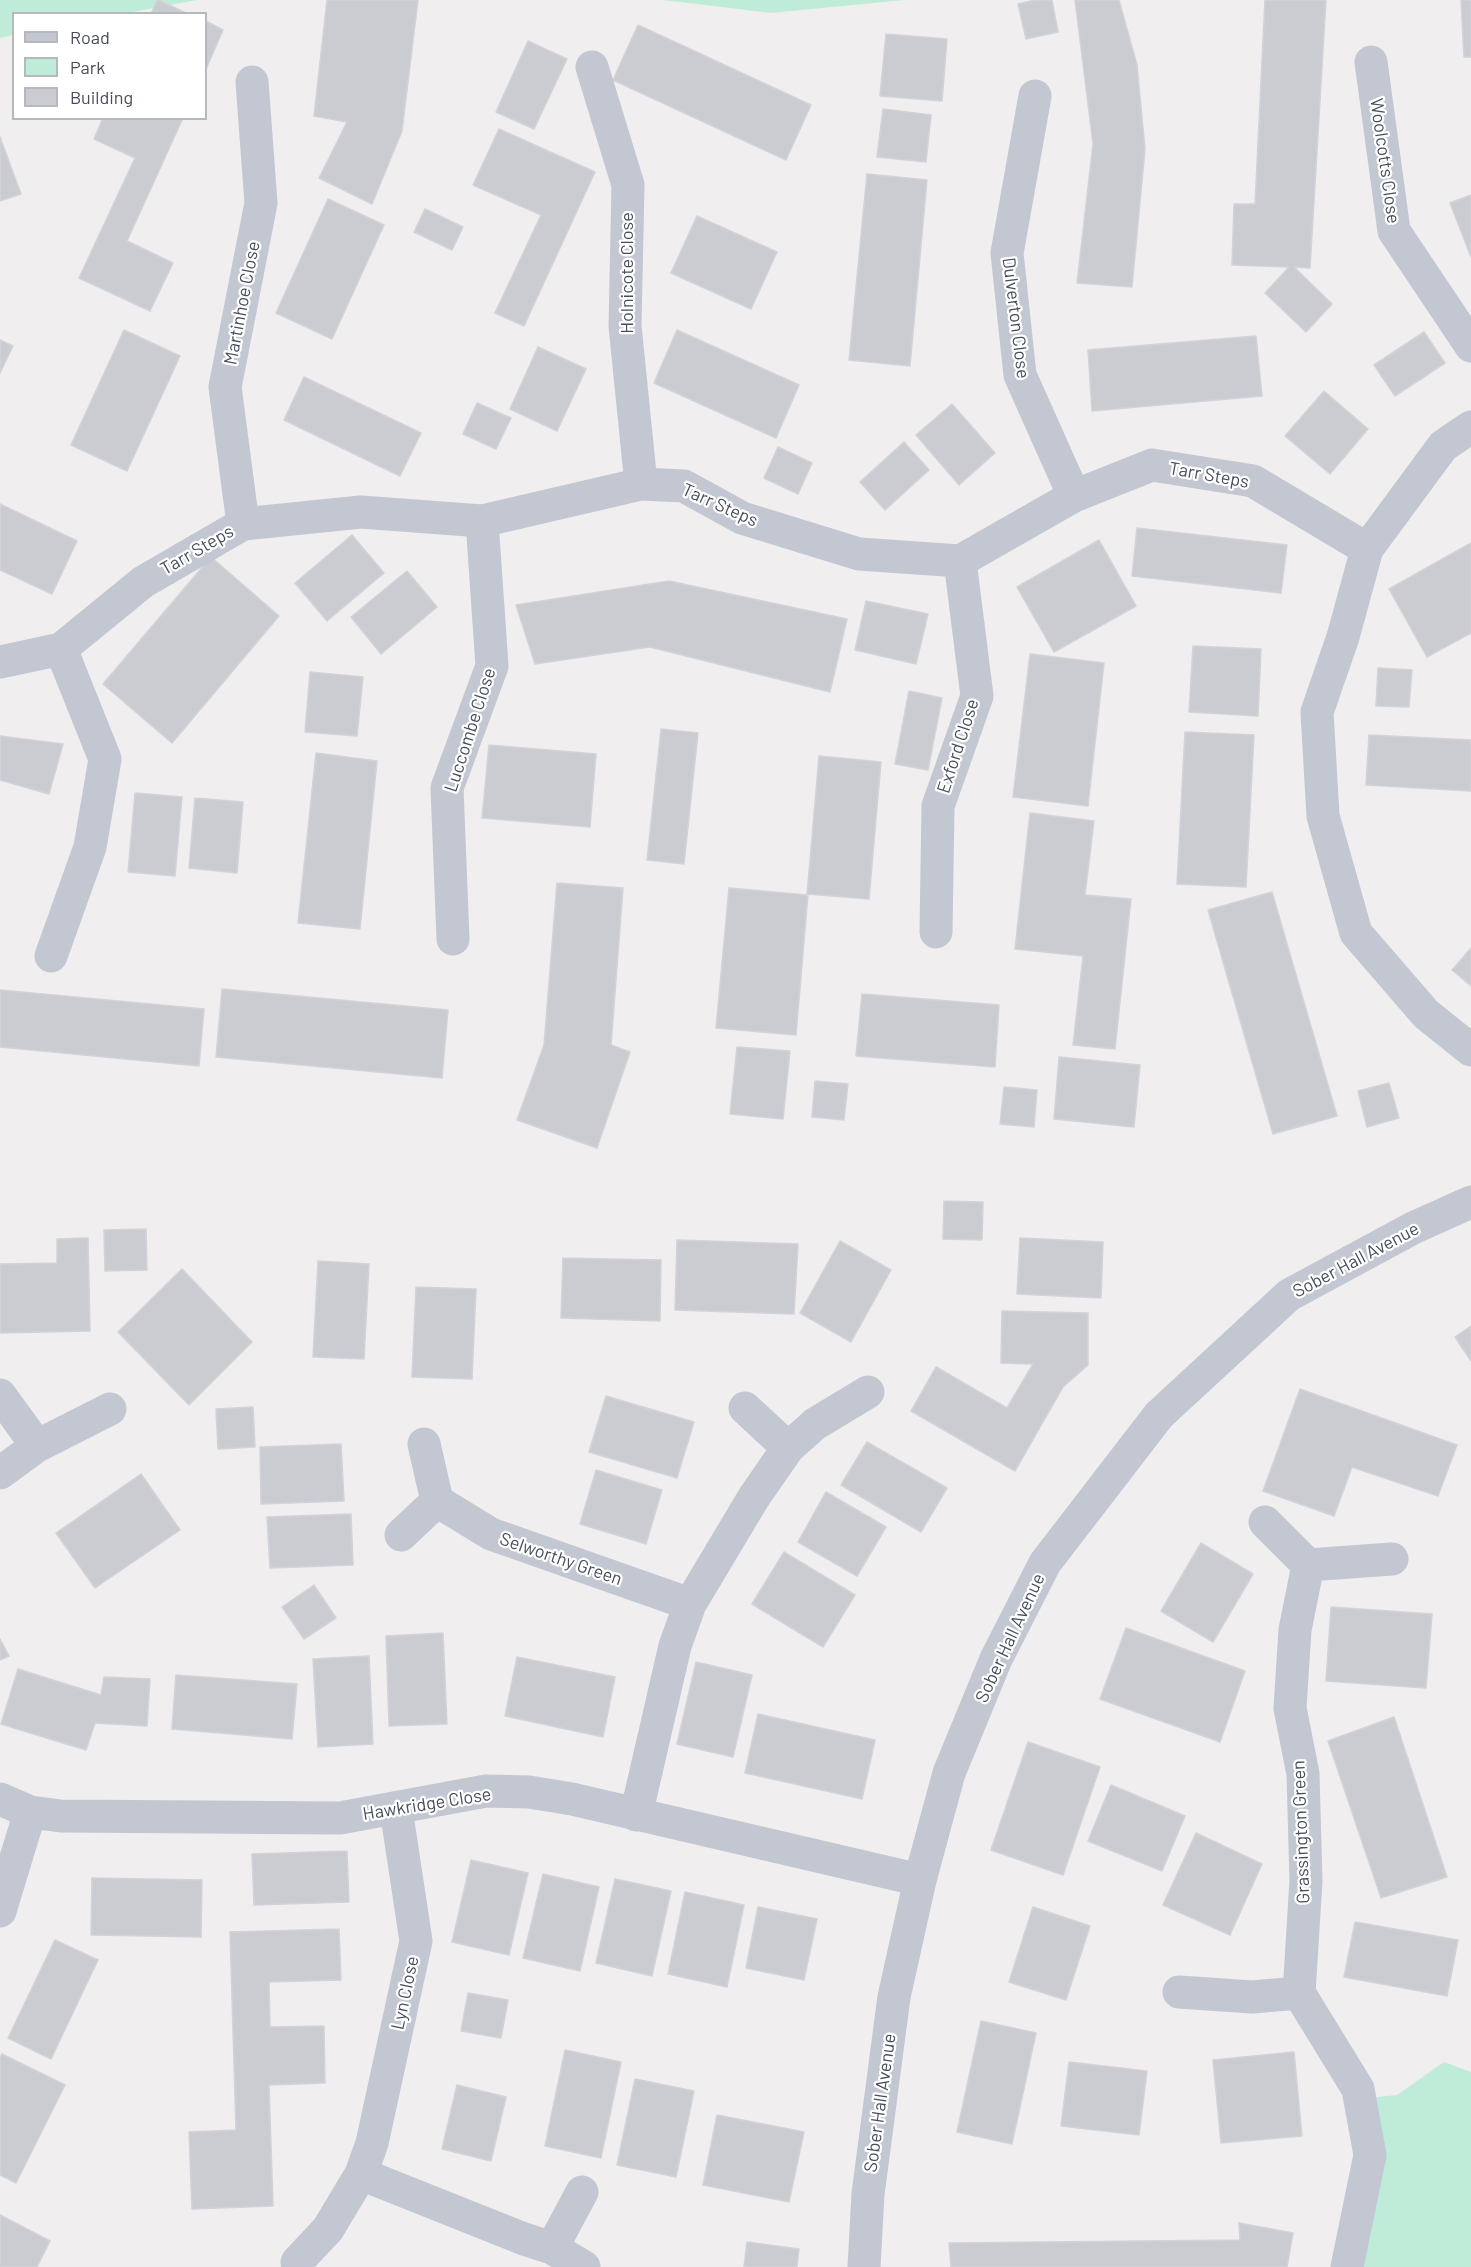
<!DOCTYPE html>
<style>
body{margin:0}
#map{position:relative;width:1471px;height:2267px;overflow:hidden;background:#f0eeee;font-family:Barlow,sans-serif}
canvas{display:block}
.legend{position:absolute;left:12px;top:12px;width:195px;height:108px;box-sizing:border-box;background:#fff;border:2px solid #b5b8bd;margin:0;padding:8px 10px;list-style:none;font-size:18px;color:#474e5a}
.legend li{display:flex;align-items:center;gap:12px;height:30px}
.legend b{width:30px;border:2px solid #b5b8bd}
</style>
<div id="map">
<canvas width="1471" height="2267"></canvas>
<ul class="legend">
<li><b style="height:8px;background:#c2c7d2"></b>Road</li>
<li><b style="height:16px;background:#bfecd9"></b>Park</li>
<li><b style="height:16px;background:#cbccd2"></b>Building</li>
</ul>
</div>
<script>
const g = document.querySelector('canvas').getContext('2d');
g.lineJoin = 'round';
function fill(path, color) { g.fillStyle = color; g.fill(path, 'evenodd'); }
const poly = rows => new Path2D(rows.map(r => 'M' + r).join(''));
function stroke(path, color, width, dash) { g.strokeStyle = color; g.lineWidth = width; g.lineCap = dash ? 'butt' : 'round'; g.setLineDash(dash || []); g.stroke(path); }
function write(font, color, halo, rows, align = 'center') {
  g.font = font + ' Barlow,sans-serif'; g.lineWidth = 4.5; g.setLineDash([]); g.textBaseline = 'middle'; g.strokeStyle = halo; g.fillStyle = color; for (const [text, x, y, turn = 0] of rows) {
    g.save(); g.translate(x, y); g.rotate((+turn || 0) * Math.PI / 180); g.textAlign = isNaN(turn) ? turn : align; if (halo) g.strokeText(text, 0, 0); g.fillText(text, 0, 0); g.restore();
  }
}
const green = poly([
 [0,0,197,0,127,13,14,14,13,35,0,38],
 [663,0,904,0,771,13],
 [1444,2062,1471,2072,1471,2267,1347,2267,1359,2099,1397,2095]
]);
const building = poly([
 [157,0,159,0,188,14,151,14,157,0],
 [327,0,418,0,402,131,372,204,319,178,347,122,314,116,327,0],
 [1035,0,1052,0,1058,32,1026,39,1018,4,1035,0],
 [1075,0,1119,0,1137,65,1145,149,1132,287,1077,283,1093,144,1075,0],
 [1265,0,1326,0,1310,268,1294,267,1332,304,1306,332,1265,293,1289,267,1232,265,1234,204,1255,204,1265,0],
 [1461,0,1471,0,1471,57,1464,57,1461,0],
 [206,21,223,30,206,69,206,21],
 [638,25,811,105,786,160,613,80,638,25],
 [886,34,947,39,942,101,880,96,886,34],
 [528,41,567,59,534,129,496,112,528,41],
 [883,109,931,115,926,162,877,157,883,109],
 [103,118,183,118,127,241,173,263,150,311,79,278,135,158,94,139,103,118],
 [499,129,595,172,524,326,495,313,541,215,473,185,499,129],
 [0,137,21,194,0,201,0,137],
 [867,174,927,180,910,366,849,360,867,174],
 [1471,195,1471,257,1450,203,1471,195],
 [328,199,384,225,332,339,276,313,328,199],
 [425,209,463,227,452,250,414,232,425,209],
 [697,216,777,252,751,309,671,273,697,216],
 [124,330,180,356,127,471,71,445,124,330],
 [677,330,799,385,776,438,654,383,677,330],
 [1424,332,1445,363,1395,396,1374,365,1424,332],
 [1256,336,1262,396,1092,411,1088,350,1256,336],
 [0,340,13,346,0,373,0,340],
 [538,347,586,369,557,431,510,409,538,347],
 [304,377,421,433,400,476,284,420,304,377],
 [1324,391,1368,429,1330,474,1285,436,1324,391],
 [477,403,511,418,496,449,463,434,477,403],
 [952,404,995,453,959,485,916,435,952,404],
 [904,442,929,470,885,510,860,482,904,442],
 [778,447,812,463,798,494,764,478,778,447],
 [0,504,77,541,52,594,0,570,0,504],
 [1137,528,1287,545,1281,593,1132,576,1137,528],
 [352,535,384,573,327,621,295,583,352,535],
 [1099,540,1136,606,1054,652,1017,587,1099,540],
 [1471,543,1471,633,1427,657,1389,589,1471,543],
 [211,557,279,616,172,743,103,684,211,557],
 [407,571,437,607,381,654,351,617,407,571],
 [669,581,847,619,830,692,650,647,535,664,516,605,669,581],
 [866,601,928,614,916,664,855,650,866,601],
 [1193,646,1261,649,1258,716,1189,712,1193,646],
 [1030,654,1104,663,1088,806,1013,797,1030,654],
 [1378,668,1412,670,1409,707,1376,706,1378,668],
 [310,672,363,677,357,736,305,732,310,672],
 [909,691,942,698,928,770,895,764,909,691],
 [661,729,698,733,684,864,647,860,661,729],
 [1185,732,1254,735,1246,887,1177,884,1185,732],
 [1369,735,1471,740,1471,791,1366,785,1369,735],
 [0,736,63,744,49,794,0,780,0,736],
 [489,745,596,754,590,827,482,818,489,745],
 [316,753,377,761,360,929,298,923,316,753],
 [819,756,881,762,869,899,808,894,796,1035,716,1028,729,888,807,895,819,756],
 [135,793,182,797,175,876,128,872,135,793],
 [195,798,243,802,237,873,189,868,195,798],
 [1030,813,1094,821,1085,895,1131,899,1115,1049,1073,1045,1083,956,1015,949,1030,813],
 [557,883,623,888,611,1045,630,1052,597,1148,517,1120,544,1045,557,883],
 [1272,892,1337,1116,1273,1134,1208,910,1272,892],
 [1471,948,1471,986,1452,970,1471,948],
 [222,989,448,1010,442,1078,216,1057,222,989],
 [0,990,204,1009,199,1066,0,1047,0,990],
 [862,994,999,1005,995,1067,856,1056,862,994],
 [737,1047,790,1051,783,1119,730,1114,737,1047],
 [1059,1057,1140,1065,1134,1127,1054,1119,1059,1057],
 [815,1081,848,1084,844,1120,812,1117,815,1081],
 [1389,1083,1399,1118,1367,1127,1358,1091,1389,1083],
 [1004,1087,1037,1090,1034,1127,1000,1124,1004,1087],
 [944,1201,983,1202,982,1240,943,1239,944,1201],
 [146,1229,147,1270,105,1271,104,1230,146,1229],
 [88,1238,90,1331,0,1333,0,1264,57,1263,57,1239,88,1238],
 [1020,1238,1103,1242,1101,1298,1017,1294,1020,1238],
 [677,1240,798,1244,794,1314,675,1310,677,1240],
 [840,1241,891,1270,851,1342,800,1313,840,1241],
 [563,1258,661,1260,660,1321,561,1318,563,1258],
 [318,1261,369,1264,364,1359,313,1357,318,1261],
 [182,1269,252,1342,189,1405,118,1332,182,1269],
 [416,1287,476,1289,472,1379,412,1377,416,1287],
 [1002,1311,1088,1313,1088,1365,1063,1387,1015,1471,911,1411,936,1367,1007,1408,1033,1364,1001,1363,1002,1311],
 [1471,1326,1471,1361,1455,1337,1471,1326],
 [1300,1389,1457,1445,1438,1496,1352,1467,1334,1516,1263,1491,1300,1389],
 [606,1396,694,1422,677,1478,589,1452,606,1396],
 [253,1407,255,1447,218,1449,216,1409,253,1407],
 [867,1442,947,1488,921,1532,841,1485,867,1442],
 [341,1444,344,1501,261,1504,260,1447,341,1444],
 [596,1470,662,1490,646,1544,580,1524,596,1470],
 [141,1474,180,1530,95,1588,56,1533,141,1474],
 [826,1492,886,1527,857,1576,798,1542,826,1492],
 [351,1514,353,1565,270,1568,267,1517,351,1514],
 [1201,1543,1253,1574,1213,1642,1161,1611,1201,1543],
 [784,1552,855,1595,823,1647,752,1604,784,1552],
 [314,1585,336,1618,304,1639,282,1607,314,1585],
 [1331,1607,1432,1614,1426,1688,1326,1681,1331,1607],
 [1126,1628,1245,1671,1220,1742,1100,1699,1126,1628],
 [443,1633,447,1724,389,1726,386,1636,443,1633],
 [0,1639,9,1656,0,1660,0,1639],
 [369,1656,373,1744,318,1747,313,1659,369,1656],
 [517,1657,615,1677,603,1737,505,1716,517,1657],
 [696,1662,752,1675,733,1757,677,1744,696,1662],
 [18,1669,101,1695,104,1677,150,1679,147,1726,95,1723,86,1750,1,1724,18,1669],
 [176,1675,297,1684,292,1739,172,1729,176,1675],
 [758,1714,875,1740,862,1799,745,1773,758,1714],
 [1394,1717,1447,1877,1381,1898,1328,1741,1394,1717],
 [1028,1742,1100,1767,1063,1875,991,1850,1028,1742],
 [1111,1785,1185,1816,1162,1871,1088,1841,1111,1785],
 [1196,1833,1262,1864,1230,1935,1163,1905,1196,1833],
 [347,1851,349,1902,254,1905,252,1854,347,1851],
 [471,1860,528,1873,509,1955,452,1942,471,1860],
 [543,1874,599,1887,580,1971,523,1958,543,1874],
 [92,1878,202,1880,201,1937,91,1935,92,1878],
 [615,1879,671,1891,652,1976,596,1963,615,1879],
 [685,1892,744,1905,727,1987,668,1974,685,1892],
 [758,1907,817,1919,804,1980,746,1968,758,1907],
 [1033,1907,1090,1926,1066,2000,1009,1982,1033,1907],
 [1355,1922,1458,1940,1447,1996,1344,1977,1355,1922],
 [339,1929,341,1980,269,1982,270,2027,324,2026,325,2083,269,2085,273,2206,192,2209,189,2132,236,2130,230,1932,339,1929],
 [55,1940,98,1960,51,2059,8,2038,55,1940],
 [468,1993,508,2000,501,2038,461,2031,468,1993],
 [981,2021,1036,2033,1012,2144,957,2132,981,2021],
 [565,2050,621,2062,601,2158,545,2146,565,2050],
 [1294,2052,1302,2136,1221,2143,1213,2060,1294,2052],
 [2,2054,65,2085,16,2183,0,2175,0,2058,2,2054],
 [1069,2062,1147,2071,1139,2135,1061,2126,1069,2062],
 [635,2079,694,2091,676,2177,617,2165,635,2079],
 [457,2085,506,2097,491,2161,442,2149,457,2085],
 [717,2115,804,2132,789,2202,703,2185,717,2115],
 [0,2215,50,2241,37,2267,0,2267,0,2215],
 [1239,2223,1293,2233,1287,2267,951,2267,949,2243,1240,2240,1239,2223],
 [747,2242,799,2249,797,2267,744,2267,747,2242]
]);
const minor = poly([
 [1371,62,1394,231,1471,346],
 [592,67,628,185,625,326,641,484],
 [1035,96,1007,253,1020,375,1074,496],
 [1471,427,1443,446,1367,549,1343,637,1317,712,1323,816,1356,933,1426,1014,1471,1050],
 [243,524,225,387,261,203,252,82],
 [0,662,61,649,143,582,243,524,361,512,482,521,641,484,684,486,742,518,859,554,960,561,1074,496,1152,465,1253,481,1367,549],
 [936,932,938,806,977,696,960,561],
 [453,939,447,788,492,666,482,521],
 [51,956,90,847,105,759,61,649],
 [0,1395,37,1446],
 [745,1408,788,1448],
 [424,1444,437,1501,491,1534,690,1604],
 [0,1473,37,1446,110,1409],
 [1265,1522,1308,1565,1295,1630,1290,1708,1303,1774,1306,1881,1299,1993,1358,2089,1370,2155,1347,2267],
 [401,1535,437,1501],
 [1308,1565,1392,1559],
 [0,1799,30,1812,61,1816,340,1818,486,1791,529,1792,572,1799,920,1880],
 [396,1809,416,1941,372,2143,361,2174,524,2239,552,2248,584,2267],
 [636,1815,675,1646,690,1604,754,1497,788,1448,815,1424,868,1392],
 [0,1911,30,1812],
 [1179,1992,1252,1997,1299,1993],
 [552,2248,582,2192],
 [297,2262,328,2229,361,2174]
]);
const tertiary = poly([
 [864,2267,868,2194,894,1997,920,1880,949,1773,996,1659,1045,1563,1159,1415,1289,1295,1413,1228,1471,1202]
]);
const streetNames = [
 ["Woolcotts Close",1385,161,82],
 ["Holnicote Close",627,273,-90],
 ["Martinhoe Close",242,303,-79],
 ["Dulverton Close",1016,318,83],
 ["Tarr Steps",1209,475,10],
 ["Tarr Steps",720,505,24],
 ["Tarr Steps",197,550,-30],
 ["Luccombe Close",470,730,-72],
 ["Exford Close",958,746,-72],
 ["Sober Hall Avenue",1356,1260,-28],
 ["Selworthy Green",561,1559,19],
 ["Sober Hall Avenue",1010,1638,-65],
 ["Hawkridge Close",427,1804,-9],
 ["Grassington Green",1301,1832,-92],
 ["Lyn Close",405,1993,-78],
 ["Sober Hall Avenue",880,2103,-82]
];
fill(green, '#bfecd9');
fill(building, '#cbccd2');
stroke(building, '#d2d3d9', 1.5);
stroke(minor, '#c2c7d2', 33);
stroke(tertiary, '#c2c7d2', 33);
write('18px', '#474e5a', '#fff', streetNames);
</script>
